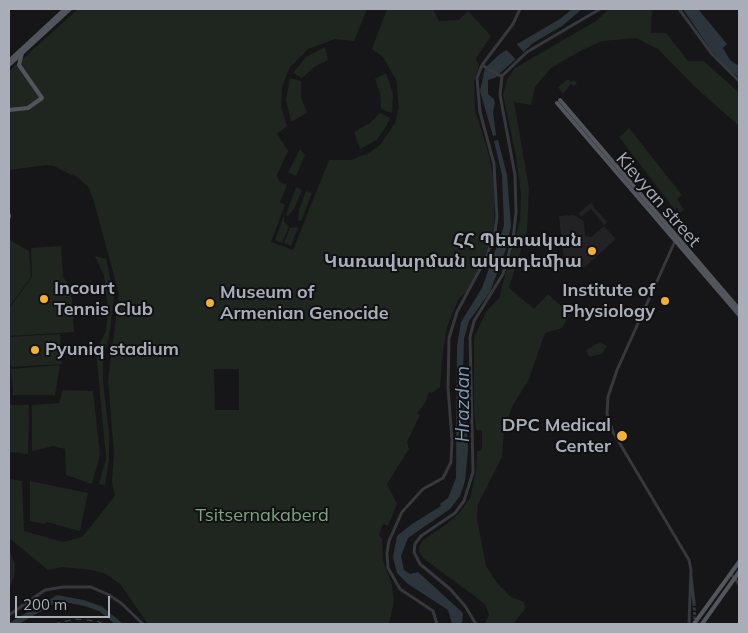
<!DOCTYPE html>
<meta charset="utf-8">
<style>
body{margin:0}
#map{position:relative;width:748px;height:633px;overflow:hidden;background:#161618;font-family:Mulish,sans-serif}
canvas{display:block}
.frame{position:absolute;inset:0;border:10px solid #a8adb8;pointer-events:none}
.scale{position:absolute;left:15px;top:596px;width:95px;height:22px;box-sizing:border-box;border:2px solid #a8adb8;border-top:0;padding-left:6px;font-size:15px;line-height:18px;white-space:nowrap;color:#a8adb8;-webkit-text-stroke:4px #111113;paint-order:stroke}
</style>
<div id="map">
<canvas width="748" height="633"></canvas>
<div class="frame"></div>
<div class="scale">200 m</div>
</div>
<script>
const g = document.querySelector('canvas').getContext('2d');
g.lineJoin = 'round';
function fill(path, color) { g.fillStyle = color; g.fill(path, 'evenodd'); }
const poly = rows => new Path2D(rows.map(r => 'M' + r).join(''));
function stroke(path, color, width, dash) { g.strokeStyle = color; g.lineWidth = width; g.lineCap = dash ? 'butt' : 'round'; g.setLineDash(dash || []); g.stroke(path); }
function write(font, color, halo, rows, align = 'center') {
  g.font = font + ' Mulish,"Noto Sans Armenian",sans-serif'; g.lineWidth = 4; g.setLineDash([]); g.textBaseline = 'middle'; g.strokeStyle = halo; g.fillStyle = color; for (const [text, x, y, turn = 0] of rows) {
    g.save(); g.translate(x, y); g.rotate((+turn || 0) * Math.PI / 180); g.textAlign = isNaN(turn) ? turn : align; if (halo) g.strokeText(text, 0, 0); g.fillText(text, 0, 0); g.restore();
  }
}
const built = poly([
 [592,202,593,206,607,222,604,225,591,209,581,217,579,213],
 [574,215,584,221,585,236,591,237,604,226,616,239,585,267,565,267,559,216]
]);
const green = poly([
 [78,9,367,9,354,41,335,39,308,49,290,67,282,87,281,107,287,126,277,134,288,151,277,175,279,181,287,185,280,202,285,205,271,242,293,250,329,160,351,160,369,153,381,144,395,123,399,107,396,80,383,57,372,49,387,9,433,9,439,21,459,20,468,11,491,36,476,58,479,66,474,82,475,110,489,155,495,184,494,230,484,258,469,289,458,300,447,327,443,352,440,387,432,393,429,392,425,403,417,413,420,415,407,442,409,449,387,484,397,504,388,526,383,524,379,535,382,538,383,560,392,585,394,601,389,624,148,624,120,584,106,574,92,570,62,567,48,570,9,538,9,479,22,481,24,531,63,542,82,537,115,496,112,481,114,453,108,381,119,294,94,202,89,188,74,174,71,175,54,166,46,165,9,170,9,71],
 [214,369,239,369,239,410,215,410],
 [609,9,652,9,651,33,666,33,688,61,704,61,739,93,739,126,694,86,658,49,636,38,602,41,580,51,551,68,535,87,531,105,514,102,529,188,527,231,509,288,534,309,548,294,570,314,562,328,545,333,529,379,513,405,504,428,502,457,478,504,477,519,486,566,498,584,511,597,524,602,525,609,513,624,485,624,489,615,485,604,423,558,419,552,419,547,423,540,447,524,459,513,470,498,476,472,477,451,482,450,482,430,476,430,474,411,474,338,486,312,499,298,520,220,521,195,516,156,503,95,507,80,515,68,596,21],
 [325,47,328,60,314,67,302,78,293,73,306,57],
 [386,73,393,94,392,113,381,109,380,93,375,79],
 [290,78,301,81,301,97,307,113,291,122,286,100],
 [568,79,571,82,574,80,577,83,574,86,571,84,563,94,558,87],
 [380,113,390,118,387,125,377,140,360,149,354,132,370,123],
 [629,128,682,195,677,199,684,210,680,213,677,208,675,210,619,137],
 [300,149,305,155,296,176,288,173],
 [296,187,302,190,294,209,288,216,286,215],
 [306,191,312,193,301,221,298,220,299,210],
 [284,216,284,222,289,227,282,243,275,240],
 [300,222,291,246,284,243,290,228,298,227],
 [10,240,29,251,31,277,9,307],
 [61,246,63,277,71,288,74,332,9,336,9,309,32,277,31,248],
 [95,256,106,259,114,296,109,338,103,358,103,381,109,434,109,460,105,485,99,484,106,458,96,351,106,331,108,308,104,276],
 [60,334,62,364,11,367,9,337],
 [600,342,607,346,602,354,589,357,586,350],
 [60,365,55,395,13,395,11,369],
 [63,390,93,391,100,455,92,484,66,475,65,449,54,446,32,451,32,405,59,403],
 [9,405,29,405,28,454,9,452],
 [30,481,88,493,80,531,47,522,45,524,30,521],
 [9,548,15,565,14,577,9,589],
 [40,598,46,609,18,624,10,624,32,608]
]);
const water = poly([
 [572,9,582,9,562,26,533,43,495,78,488,80,488,94,494,99,495,103,493,112,496,135,493,136,480,91,485,68,500,54,560,19],
 [683,9,698,9,727,44,723,48,730,60,739,66,739,77,726,68,711,50],
 [498,140,507,175,511,226,506,249,490,292,469,321,464,339,463,376,468,450,465,481,460,496,450,509,408,538,401,556,404,570,410,574,418,572,463,613,462,624,452,624,448,610,408,584,397,573,393,557,397,536,412,524,441,506,440,504,448,498,456,478,457,346,461,322,482,288,504,226,502,175,494,141]
]);
const pier = poly([
 [515,42,525,54,517,61,505,48]
]);
const river = poly([
 [13,624,58,598,84,603,101,609,119,624]
]);
const minorTunnel = poly([
 [694,603,695,621]
]);
const minor = poly([
 [679,9,712,54,739,81],
 [482,65,498,75,502,76],
 [502,76,527,52,600,9],
 [676,239,617,370,608,397,607,414,613,432,689,560,691,570,689,624],
 [731,574,739,584],
 [691,576,694,603],
 [9,615,45,590,63,587,91,587,109,595,121,603,143,624],
 [437,624,433,611,400,589,388,568,387,553,389,541,402,512,423,489,443,478,451,462,452,440,448,388,449,338,457,312,486,258,495,232,497,217,494,164,480,112,477,78,482,65,513,24,520,9],
 [476,624,465,606,450,589,420,564,414,552,415,544,421,536,455,513,464,501,473,472,470,337,474,321,503,274,513,239,516,213,515,175,500,95,502,76]
]);
const major = poly([
 [9,61,65,9],
 [9,65,70,9],
 [560,100,739,309],
 [557,103,739,315],
 [9,110,28,108,42,98,19,65,22,53],
 [9,215,9,217],
 [694,624,739,562],
 [702,624,739,572]
]);
const rail = poly([
 [54,624,75,619,97,621,103,624]
]);
const markers = [
 [592,251,5,"#f2b134"],
 [44,299,5,"#f2b134"],
 [665,301,5,"#f2b134"],
 [210,303,5,"#f2b134"],
 [35,350,5,"#f2b134"],
 [622,436,6,"#f2b134"]
];
const streetNames = [
 ["Kievyan street",658,200,49]
];
const poiNames = [
 ["ՀՀ Պետական",582,241],
 ["Կառավարման ակադեմիա",582,262],
 ["Incourt",54,289,"left"],
 ["Tennis Club",54,310,"left"],
 ["Institute of",655,291],
 ["Physiology",655,312],
 ["Museum of",220,293,"left"],
 ["Armenian Genocide",220,314,"left"],
 ["Pyuniq stadium",45,350,"left"],
 ["DPC Medical",611,426],
 ["Center",611,447]
];
const parkNames = [
 ["Tsitsernakaberd",262,516]
];
const waterNames = [
 ["Hrazdan",463,404,-90]
];
fill(built, '#222225');
fill(green, '#1e261f');
fill(water, '#2c353c');
fill(pier, '#161618');
stroke(river, '#2c353c', 5.5);
stroke(minorTunnel, '#333438', 3, [3, 1.5]);
stroke(minor, '#37383d', 3);
stroke(major, '#53555c', 4);
stroke(rail, '#4a4c52', 1, [6, 5]);
for (const [x, y, r, color] of markers) { const dot = new Path2D(); dot.arc(x, y, r, 0, 2 * Math.PI); g.fillStyle = color; g.fill(dot); stroke(dot, '#111113', 2); }
write('18px', '#a8adb8', '#111113', streetNames);
write('bold 18px', '#a8adb8', '#111113', poiNames, 'right');
write('18px', '#7fa381', '#111113', parkNames);
write('italic 19px', '#7f9bb3', '#111113', waterNames);
</script>
